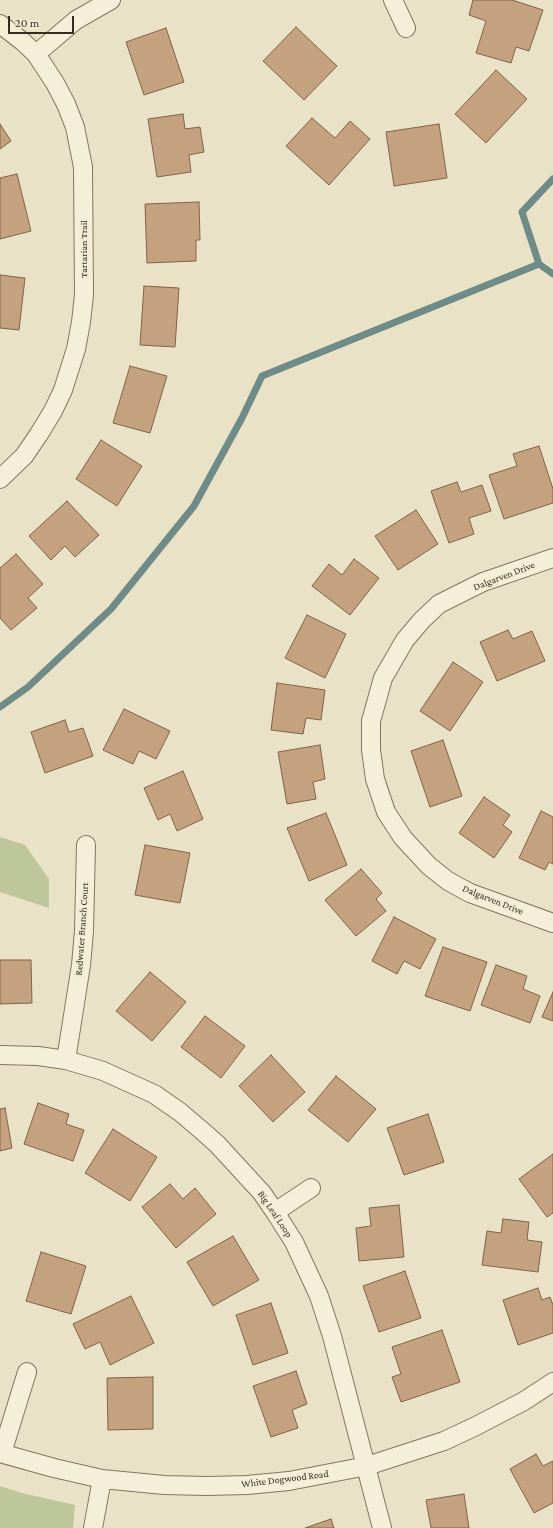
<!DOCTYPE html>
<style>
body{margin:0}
#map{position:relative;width:553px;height:1528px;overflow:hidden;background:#eae2c6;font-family:"Crimson Pro",serif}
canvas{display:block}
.scale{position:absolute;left:8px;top:16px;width:66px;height:18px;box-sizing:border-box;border:2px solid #352c20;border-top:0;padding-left:5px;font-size:12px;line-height:14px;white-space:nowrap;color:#352c20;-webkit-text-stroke:3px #f2ecd5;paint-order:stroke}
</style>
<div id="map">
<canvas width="553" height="1528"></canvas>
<div class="scale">20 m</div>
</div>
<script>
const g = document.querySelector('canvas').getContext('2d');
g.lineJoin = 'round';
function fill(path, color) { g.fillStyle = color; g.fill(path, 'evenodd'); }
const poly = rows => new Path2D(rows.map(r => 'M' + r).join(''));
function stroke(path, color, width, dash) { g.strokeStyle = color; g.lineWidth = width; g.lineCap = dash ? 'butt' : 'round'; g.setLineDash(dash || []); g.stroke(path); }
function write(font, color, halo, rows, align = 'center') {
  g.font = font + ' "Crimson Pro",serif'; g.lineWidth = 4; g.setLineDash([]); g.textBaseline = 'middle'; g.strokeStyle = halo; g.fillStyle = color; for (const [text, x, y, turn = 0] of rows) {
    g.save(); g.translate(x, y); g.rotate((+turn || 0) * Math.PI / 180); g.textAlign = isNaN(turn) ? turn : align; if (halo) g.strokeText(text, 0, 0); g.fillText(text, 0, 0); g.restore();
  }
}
const green = poly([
 [0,837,25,845,49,879,49,908,0,892],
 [0,1486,22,1493,75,1505,73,1528,0,1528]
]);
const stream = poly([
 [553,179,522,212,539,264,553,274],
 [0,707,28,687,111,609,194,506,242,418,262,376,539,264]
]);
const building = poly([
 [473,0,512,0,543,10,529,51,516,47,511,63,476,53,486,21,469,15,473,0],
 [296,27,337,66,304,100,263,61,296,27],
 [166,28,184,82,144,95,126,42,166,28],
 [496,70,527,99,486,143,455,114,496,70],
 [183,114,185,129,200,127,204,152,189,155,191,172,157,177,148,119,183,114],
 [312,118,335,138,350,121,370,139,329,185,286,146,312,118],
 [0,124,11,141,0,149,0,124],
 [439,124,447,178,394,186,386,132,439,124],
 [17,174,31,231,0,239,0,178,17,174],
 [199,202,200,240,196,240,196,261,147,263,145,204,199,202],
 [0,275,25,278,19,330,0,328,0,275],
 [144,286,179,288,175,347,140,345,144,286],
 [130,366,167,376,150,433,113,423,130,366],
 [101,440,142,466,117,506,76,479,101,440],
 [539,446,553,489,553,503,504,519,489,475,517,466,513,454,539,446],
 [457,482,461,492,482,485,491,511,469,518,474,534,449,543,431,491,457,482],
 [67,501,99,535,75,557,65,546,51,560,29,536,67,501],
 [416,510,438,544,398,570,375,536,416,510],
 [16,554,43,584,28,598,37,608,11,630,0,618,0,568,16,554],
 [354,559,379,578,350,615,312,586,329,564,342,575,354,559],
 [307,615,346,634,325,678,285,658,307,615],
 [508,630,513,639,532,631,545,661,497,681,480,642,508,630],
 [453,662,483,682,450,731,420,711,453,662],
 [277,683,325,690,321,720,306,718,303,734,271,730,277,683],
 [124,709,170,731,156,759,139,751,133,764,103,750,124,709],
 [65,720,69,732,83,728,93,756,45,773,31,732,65,720],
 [443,740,462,796,430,807,411,751,443,740],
 [320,745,325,779,313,782,316,799,287,804,278,752,320,745],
 [183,771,203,819,177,831,170,814,158,820,144,788,183,771],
 [484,797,510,815,503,825,512,832,494,858,459,833,484,797],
 [541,811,553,817,553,864,549,862,545,870,519,858,541,811],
 [326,813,347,865,309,881,287,828,326,813],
 [145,845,190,853,180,903,135,895,145,845],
 [361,869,382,893,376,899,386,911,356,936,325,900,361,869],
 [394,917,436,939,420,969,404,961,397,974,372,961,394,917],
 [443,947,487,962,470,1011,425,996,443,947],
 [0,960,31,960,32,1003,0,1004,0,960],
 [496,965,527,976,523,989,540,996,530,1023,481,1005,496,965],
 [150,972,186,1002,152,1041,116,1011,150,972],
 [553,992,553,1021,542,1017,553,992],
 [205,1016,245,1046,221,1078,181,1047,205,1016],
 [271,1055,305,1092,273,1122,239,1086,271,1055],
 [336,1076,376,1109,348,1142,308,1110,336,1076],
 [38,1103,69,1114,66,1124,84,1130,73,1161,24,1144,38,1103],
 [5,1108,12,1148,0,1151,0,1109,5,1108],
 [428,1114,444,1162,404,1175,387,1128,428,1114],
 [113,1129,157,1157,130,1201,85,1173,113,1129],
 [553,1154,553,1213,547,1217,519,1179,553,1154],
 [170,1184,183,1199,195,1188,216,1214,176,1248,142,1207,170,1184],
 [399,1205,404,1257,359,1261,356,1228,371,1226,369,1208,399,1205],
 [503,1219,529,1222,527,1240,542,1242,538,1272,482,1265,487,1231,501,1233,503,1219],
 [233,1236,259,1280,213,1306,187,1262,233,1236],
 [41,1252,86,1266,71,1314,26,1301,41,1252],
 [405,1271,421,1318,379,1332,363,1286,405,1271],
 [538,1288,542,1300,550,1297,553,1305,553,1333,518,1345,503,1300,538,1288],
 [131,1296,154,1343,110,1365,100,1342,85,1349,73,1324,131,1296],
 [271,1303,288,1353,253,1365,236,1315,271,1303],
 [442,1330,460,1382,401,1402,392,1377,401,1374,392,1347,442,1330],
 [296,1371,307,1404,292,1410,298,1428,271,1437,253,1386,296,1371],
 [153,1377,153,1429,108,1430,107,1378,153,1377],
 [536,1454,543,1466,553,1461,553,1503,534,1513,510,1469,536,1454],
 [464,1494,469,1528,431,1528,426,1500,464,1494],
 [331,1519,334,1528,305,1528,331,1519]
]);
const minor = poly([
 [393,0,406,28],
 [0,24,22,41,36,54,55,83,66,104,75,127,83,167,84,295,81,322,76,349,63,390,53,411,39,434,24,456,0,479],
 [36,54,76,20,111,0],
 [553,558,483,582,439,604,422,620,405,640,383,678,371,721,371,750,375,779,386,812,403,838,429,866,448,881,470,893,553,923],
 [0,1055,38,1056,66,1060,103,1071,154,1094,180,1112,200,1129,217,1144,262,1193,275,1212,294,1242,319,1296,332,1336,382,1528],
 [66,1060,81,965,84,931,86,845],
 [275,1212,311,1188],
 [0,1453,54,1468,102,1479,164,1485,207,1486,247,1485,289,1481,367,1466,444,1441,476,1426,524,1401,553,1382],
 [2,1453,27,1372],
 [93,1528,102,1479]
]);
const streetNames = [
 ["Tartarian Trail",84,249,-90],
 ["Dalgarven Drive",504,576,-21],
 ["Dalgarven Drive",493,900,22],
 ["Redwater Branch Court",82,929,-86],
 ["Big Leaf Loop",275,1214,56],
 ["White Dogwood Road",285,1479,-7]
];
fill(green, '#bec79b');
stroke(stream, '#6f8b87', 7);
fill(building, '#c4a280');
stroke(building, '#806246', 1);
stroke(minor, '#84755e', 20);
stroke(minor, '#f5efd9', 18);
write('10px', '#352c20', '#f2ecd5', streetNames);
</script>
